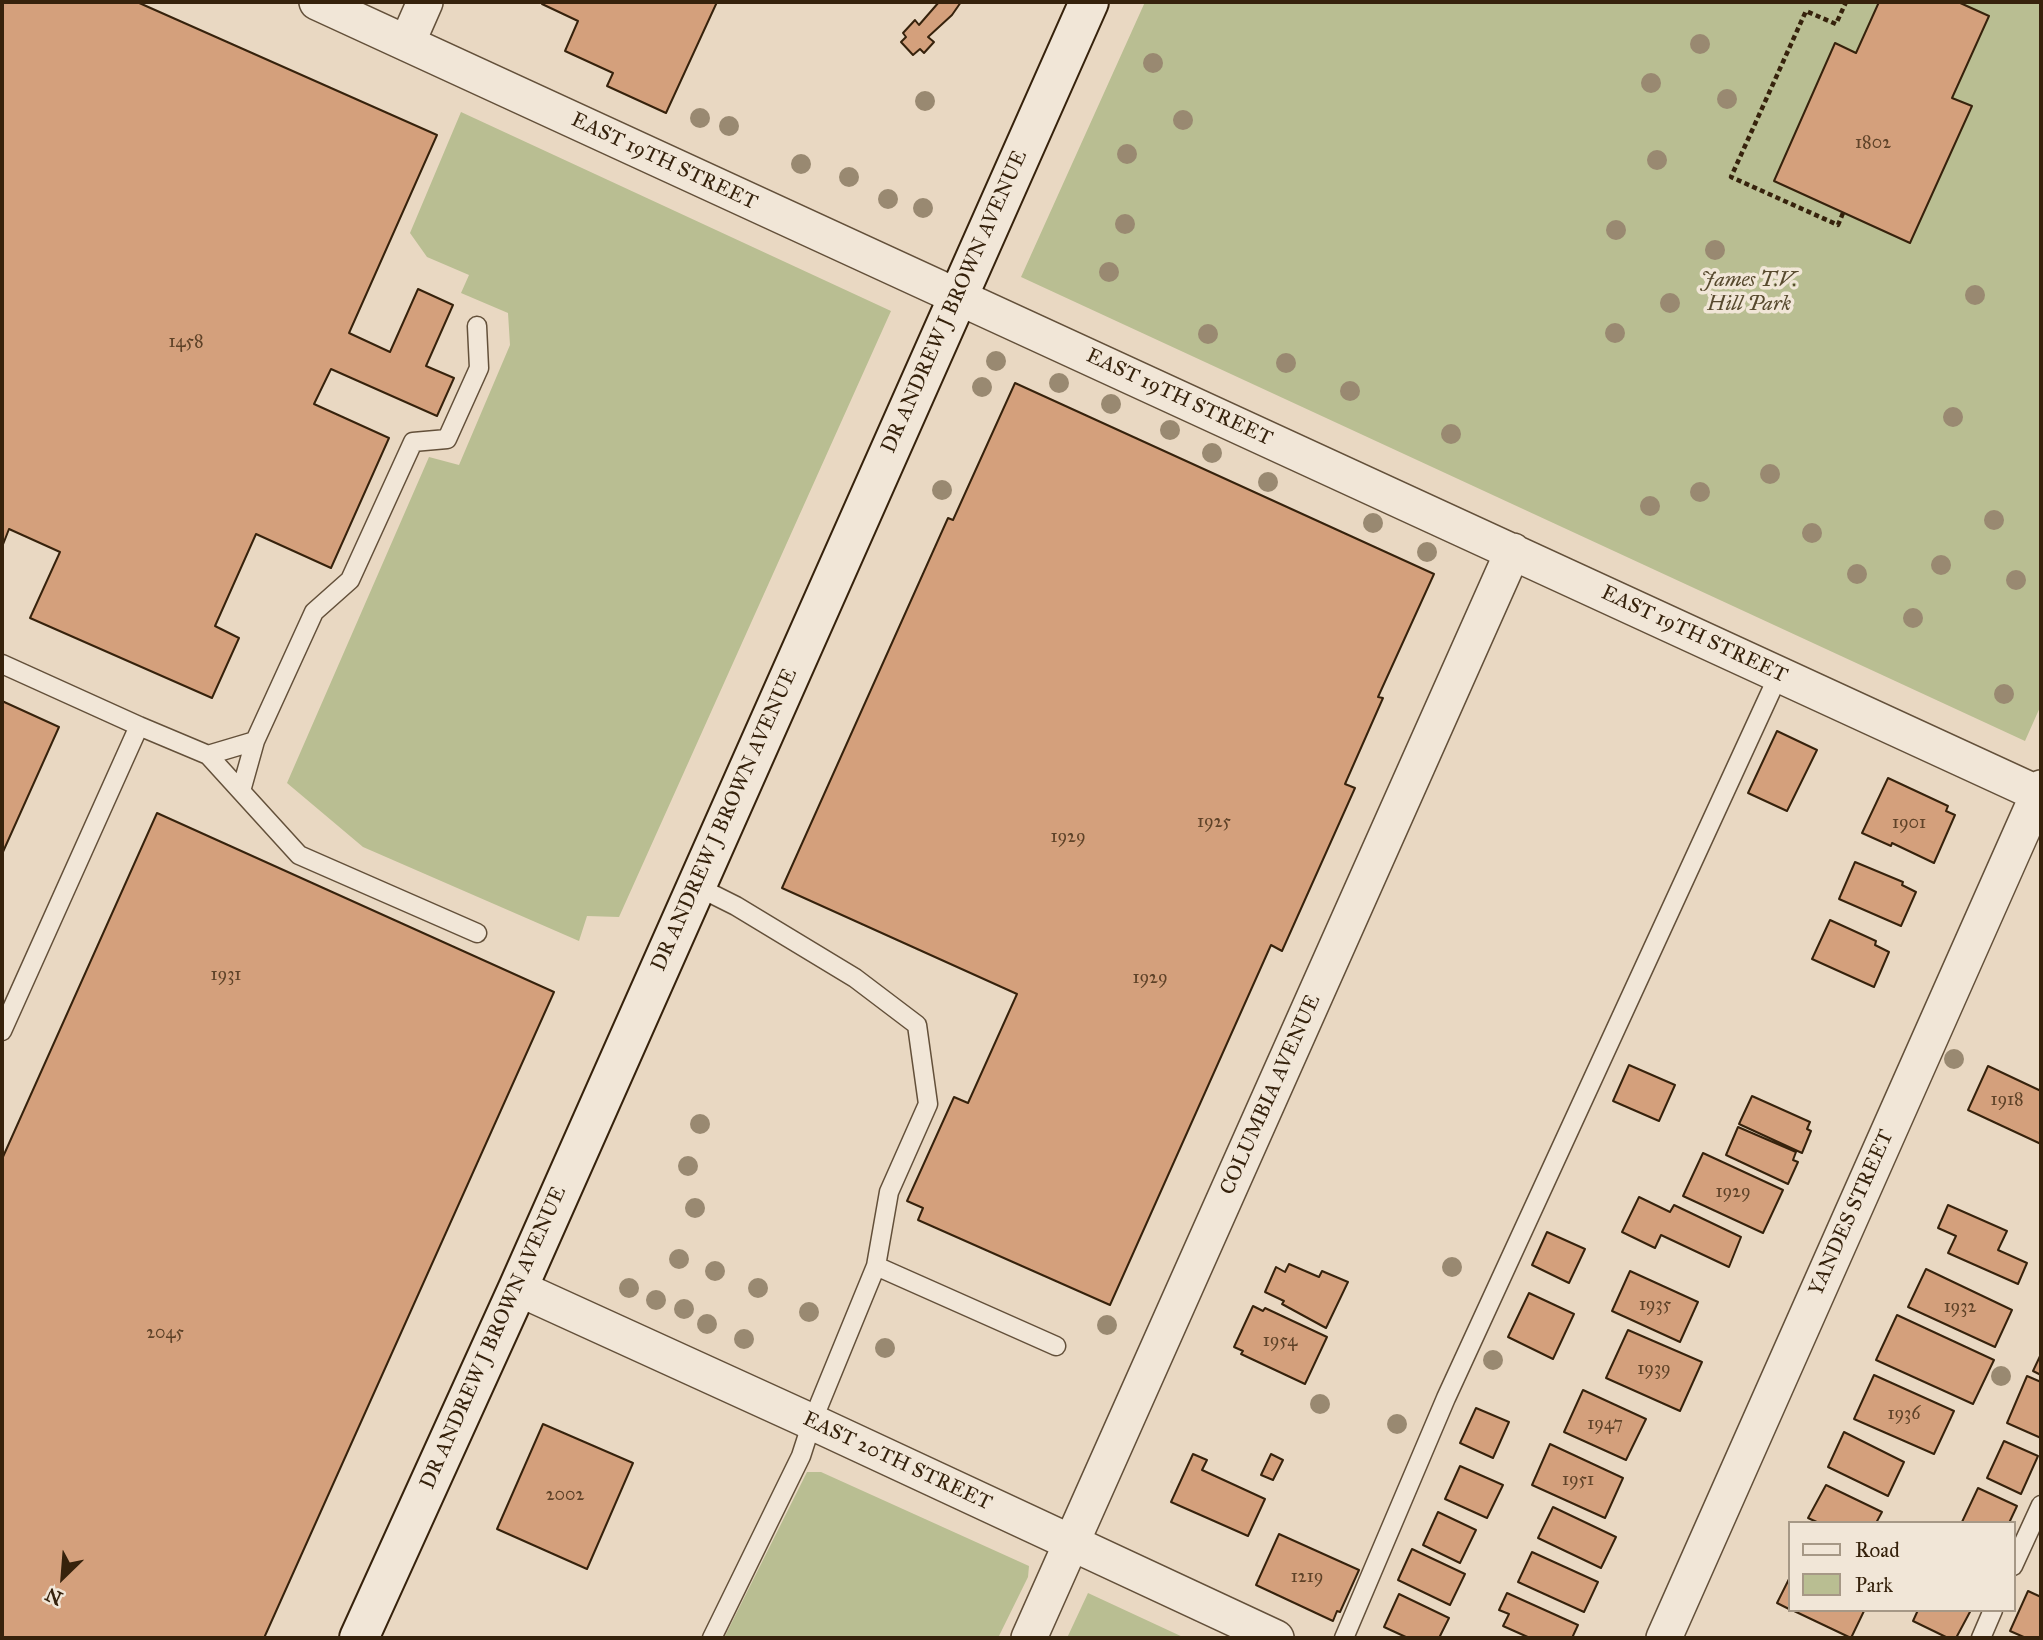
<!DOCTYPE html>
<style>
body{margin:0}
#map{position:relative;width:2043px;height:1640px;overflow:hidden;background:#e9d8c2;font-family:"IM FELL Great Primer",serif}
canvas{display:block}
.frame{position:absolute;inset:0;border:4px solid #36220c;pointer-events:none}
.legend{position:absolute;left:1788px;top:1521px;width:228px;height:91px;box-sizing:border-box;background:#f1e6d7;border:2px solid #a69886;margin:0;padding:9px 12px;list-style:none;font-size:21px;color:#36220c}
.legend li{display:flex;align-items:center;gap:14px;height:35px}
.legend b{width:35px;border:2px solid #a69886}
.north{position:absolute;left:28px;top:1542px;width:70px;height:70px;-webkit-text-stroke:5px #f1e6d7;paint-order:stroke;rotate:205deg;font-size:19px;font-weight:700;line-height:28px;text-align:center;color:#36220c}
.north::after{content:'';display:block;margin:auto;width:24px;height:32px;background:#36220c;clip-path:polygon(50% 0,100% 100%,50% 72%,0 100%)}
</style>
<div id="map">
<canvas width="2043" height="1640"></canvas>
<div class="frame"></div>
<ul class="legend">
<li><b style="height:9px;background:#f1e6d7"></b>Road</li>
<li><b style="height:19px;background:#b9be92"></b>Park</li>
</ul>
<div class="north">N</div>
</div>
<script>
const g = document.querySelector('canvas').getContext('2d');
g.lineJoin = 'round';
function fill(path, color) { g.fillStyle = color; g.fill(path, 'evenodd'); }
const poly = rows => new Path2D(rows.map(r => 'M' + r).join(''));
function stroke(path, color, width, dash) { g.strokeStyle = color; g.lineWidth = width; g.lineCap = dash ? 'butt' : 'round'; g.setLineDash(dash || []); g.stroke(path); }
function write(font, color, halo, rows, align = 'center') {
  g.font = font + ' "IM FELL Great Primer",serif'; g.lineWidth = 7; g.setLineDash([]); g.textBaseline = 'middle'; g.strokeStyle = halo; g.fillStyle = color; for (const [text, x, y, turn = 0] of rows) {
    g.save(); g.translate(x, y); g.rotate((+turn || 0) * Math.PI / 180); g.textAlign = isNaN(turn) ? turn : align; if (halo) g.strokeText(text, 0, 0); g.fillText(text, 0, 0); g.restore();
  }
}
const green = poly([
 [1145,2,2041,2,2041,705,2025,741,1021,277],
 [461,112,891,311,619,917,587,916,579,941,363,847,287,783,429,457,459,465,510,345,508,313,461,293,469,275,427,257,410,233],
 [807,1472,821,1472,1029,1566,1028,1577,998,1638,724,1638],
 [1088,1593,1185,1638,1067,1638]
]);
const building = poly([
 [2,2,137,2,437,135,349,333,390,352,418,289,453,305,426,366,454,378,437,416,331,369,314,404,389,438,331,568,256,534,215,626,239,638,212,698,30,618,60,552,9,529,2,547,2,2],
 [544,2,717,2,666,113,607,86,613,73,565,51,578,21,542,4,544,2],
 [939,2,961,2,952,15,928,37,934,42,924,53,920,49,913,55,901,42,906,37,903,33,915,20,919,25,939,2],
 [1879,2,1958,2,1989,16,1952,98,1972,106,1910,243,1774,181,1835,43,1856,53,1879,2],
 [1015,383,1434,574,1378,697,1383,698,1345,784,1355,788,1282,951,1271,945,1110,1305,918,1220,923,1208,907,1201,954,1097,968,1103,1017,994,782,888,948,518,953,520,1015,383],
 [2,701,59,727,2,854,2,701],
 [1777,731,1817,750,1787,811,1748,793,1777,731],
 [1888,778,1948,806,1946,811,1955,815,1934,863,1892,843,1891,846,1862,833,1888,778],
 [157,813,554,992,264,1638,2,1638,2,1159,157,813],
 [1855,862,1903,882,1902,885,1916,892,1901,926,1839,899,1855,862],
 [1830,920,1876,941,1875,945,1889,952,1874,987,1812,959,1830,920],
 [1629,1065,1675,1085,1659,1121,1613,1101,1629,1065],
 [1988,1066,2041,1091,2041,1144,1968,1110,1988,1066],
 [1752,1096,1810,1122,1807,1129,1811,1131,1802,1153,1739,1124,1752,1096],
 [1738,1127,1796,1152,1793,1160,1798,1162,1788,1184,1726,1155,1738,1127],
 [1703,1153,1783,1190,1763,1233,1683,1196,1703,1153],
 [1639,1197,1670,1212,1674,1205,1741,1237,1729,1267,1661,1235,1655,1248,1622,1232,1639,1197],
 [1948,1205,2007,1231,1998,1250,2027,1263,2018,1284,1948,1253,1956,1236,1938,1228,1948,1205],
 [1547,1232,1585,1249,1569,1283,1532,1265,1547,1232],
 [1289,1264,1319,1277,1322,1271,1348,1282,1326,1328,1282,1304,1284,1301,1265,1292,1276,1267,1285,1272,1289,1264],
 [1926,1269,2012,1310,1995,1347,1908,1307,1926,1269],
 [1630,1271,1698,1302,1680,1342,1612,1311,1630,1271],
 [1529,1293,1574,1314,1553,1359,1508,1337,1529,1293],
 [1253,1306,1263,1311,1265,1308,1327,1337,1305,1384,1241,1354,1243,1351,1234,1347,1253,1306],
 [1897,1315,1994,1360,1973,1404,1876,1360,1897,1315],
 [1628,1330,1702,1362,1680,1411,1606,1378,1628,1330],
 [2041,1354,2041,1375,2033,1371,2041,1354],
 [1874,1375,1954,1411,1934,1454,1854,1419,1874,1375],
 [2027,1376,2041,1382,2041,1438,2007,1423,2027,1376],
 [1583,1390,1646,1419,1626,1460,1564,1432,1583,1390],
 [1476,1408,1509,1422,1493,1458,1460,1443,1476,1408],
 [543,1424,633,1463,587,1569,497,1529,543,1424],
 [1844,1432,1904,1462,1888,1496,1828,1467,1844,1432],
 [2004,1441,2038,1456,2021,1494,1987,1478,2004,1441],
 [1550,1444,1623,1478,1605,1518,1532,1485,1550,1444],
 [1193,1454,1207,1460,1202,1470,1265,1499,1248,1536,1171,1502,1193,1454],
 [1271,1454,1283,1460,1273,1480,1261,1475,1271,1454],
 [1460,1466,1503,1485,1487,1518,1445,1499,1460,1466],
 [1826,1485,1882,1512,1876,1523,1819,1523,1808,1518,1826,1485],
 [1978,1488,2017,1506,2009,1523,1962,1522,1978,1488],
 [1553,1507,1616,1537,1601,1568,1538,1538,1553,1507],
 [1438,1512,1476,1530,1460,1563,1423,1545,1438,1512],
 [1279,1534,1359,1570,1340,1612,1337,1611,1333,1621,1256,1585,1279,1534],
 [1412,1549,1465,1574,1450,1605,1398,1580,1412,1549],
 [1532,1552,1598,1582,1584,1612,1518,1582,1532,1552],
 [1789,1579,1789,1609,1777,1603,1789,1579],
 [2028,1591,2041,1597,2041,1638,2026,1638,2010,1631,2028,1591],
 [1507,1593,1578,1625,1572,1638,1530,1638,1503,1626,1509,1614,1499,1610,1507,1593],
 [1399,1594,1449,1618,1439,1638,1408,1638,1384,1627,1399,1594],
 [1792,1610,1863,1610,1864,1611,1851,1638,1792,1610],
 [1918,1610,1971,1610,1956,1638,1948,1638,1913,1621,1918,1610]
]);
const path = poly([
 [1843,213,1838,225,1731,177,1806,11,1836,24,1846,2]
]);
const service = poly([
 [2,664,139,726,2,1031],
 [139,726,208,755,299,855,477,933],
 [255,741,314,612,350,580,413,442,447,439,479,368,477,326],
 [208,755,255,741,241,791],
 [696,886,736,906,855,978,917,1025,928,1104,889,1192,876,1266,812,1422,801,1456,712,1638],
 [876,1266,1056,1346],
 [2013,1566,2041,1505],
 [1344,1638,1446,1398,1779,674],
 [1981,1638,1993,1610]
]);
const minor = poly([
 [317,2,2041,795],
 [407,43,425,2],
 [518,1288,812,1422,1276,1638],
 [1029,1638,1513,551],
 [1664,1638,2041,788]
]);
const secondary = poly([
 [359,1638,518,1288,1089,2]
]);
const trees = [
 [1700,44],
 [1153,63],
 [1651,83],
 [1727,99],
 [925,101],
 [700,118],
 [1183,120],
 [729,126],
 [1127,154],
 [1657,160],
 [801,164],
 [849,177],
 [888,199],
 [923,208],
 [1125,224],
 [1616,230],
 [1715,250],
 [1109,272],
 [1975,295],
 [1670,303],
 [1615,333],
 [1208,334],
 [996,361],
 [1286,363],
 [1059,383],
 [982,387],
 [1350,391],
 [1111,404],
 [1953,417],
 [1170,430],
 [1451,434],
 [1212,453],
 [1770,474],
 [1268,482],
 [942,490],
 [1700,492],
 [1650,506],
 [1994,520],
 [1373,523],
 [1812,533],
 [1427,552],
 [1941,565],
 [1857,574],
 [2016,580],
 [1913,618],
 [2004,694],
 [1954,1059],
 [700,1124],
 [688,1166],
 [695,1208],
 [679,1259],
 [1452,1267],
 [715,1271],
 [629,1288],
 [758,1288],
 [656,1300],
 [684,1309],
 [809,1312],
 [707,1324],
 [1107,1325],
 [744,1339],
 [885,1348],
 [1493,1360],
 [2001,1376],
 [1320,1404],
 [1397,1424]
];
const numberNames = [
 ["1802",1873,144],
 ["1458",186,343],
 ["1925",1214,823],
 ["1901",1909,824],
 ["1929",1068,838],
 ["1931",226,976],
 ["1929",1150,979],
 ["1918",2007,1101],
 ["1929",1733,1193],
 ["1935",1655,1306],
 ["1932",1960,1308],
 ["2045",165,1334],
 ["1954",1280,1342],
 ["1939",1654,1370],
 ["1936",1904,1415],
 ["1947",1605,1425],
 ["1951",1578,1481],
 ["2002",565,1496],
 ["1219",1307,1578]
];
const streetNames = [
 ["EAST 19TH STREET",664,162,25],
 ["DR ANDREW J BROWN AVENUE",955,302,-66],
 ["EAST 19TH STREET",1179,398,25],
 ["EAST 19TH STREET",1694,635,25],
 ["DR ANDREW J BROWN AVENUE",725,820,-66],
 ["COLUMBIA AVENUE",1271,1095,-66],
 ["YANDES STREET",1852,1213,-66],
 ["DR ANDREW J BROWN AVENUE",494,1338,-66],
 ["EAST 20TH STREET",897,1462,25]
];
const parkNames = [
 ["James T.V.",1749,281],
 ["Hill Park",1749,305]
];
fill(green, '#b9be92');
fill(building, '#d4a07c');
stroke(building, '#36220c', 2);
stroke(service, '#63503a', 21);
stroke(minor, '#63503a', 38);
stroke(secondary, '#36220c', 42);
stroke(path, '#36220c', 4.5, [5, 3.5]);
stroke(service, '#f1e6d7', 18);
stroke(minor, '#f1e6d7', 35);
stroke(secondary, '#f1e6d7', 38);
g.fillStyle = '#998971';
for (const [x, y] of trees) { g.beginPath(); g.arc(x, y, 10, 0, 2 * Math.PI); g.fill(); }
write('18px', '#5e4228', null, numberNames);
write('21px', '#36220c', '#f1e6d7', streetNames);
write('italic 21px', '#57492e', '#f1e6d7', parkNames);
</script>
